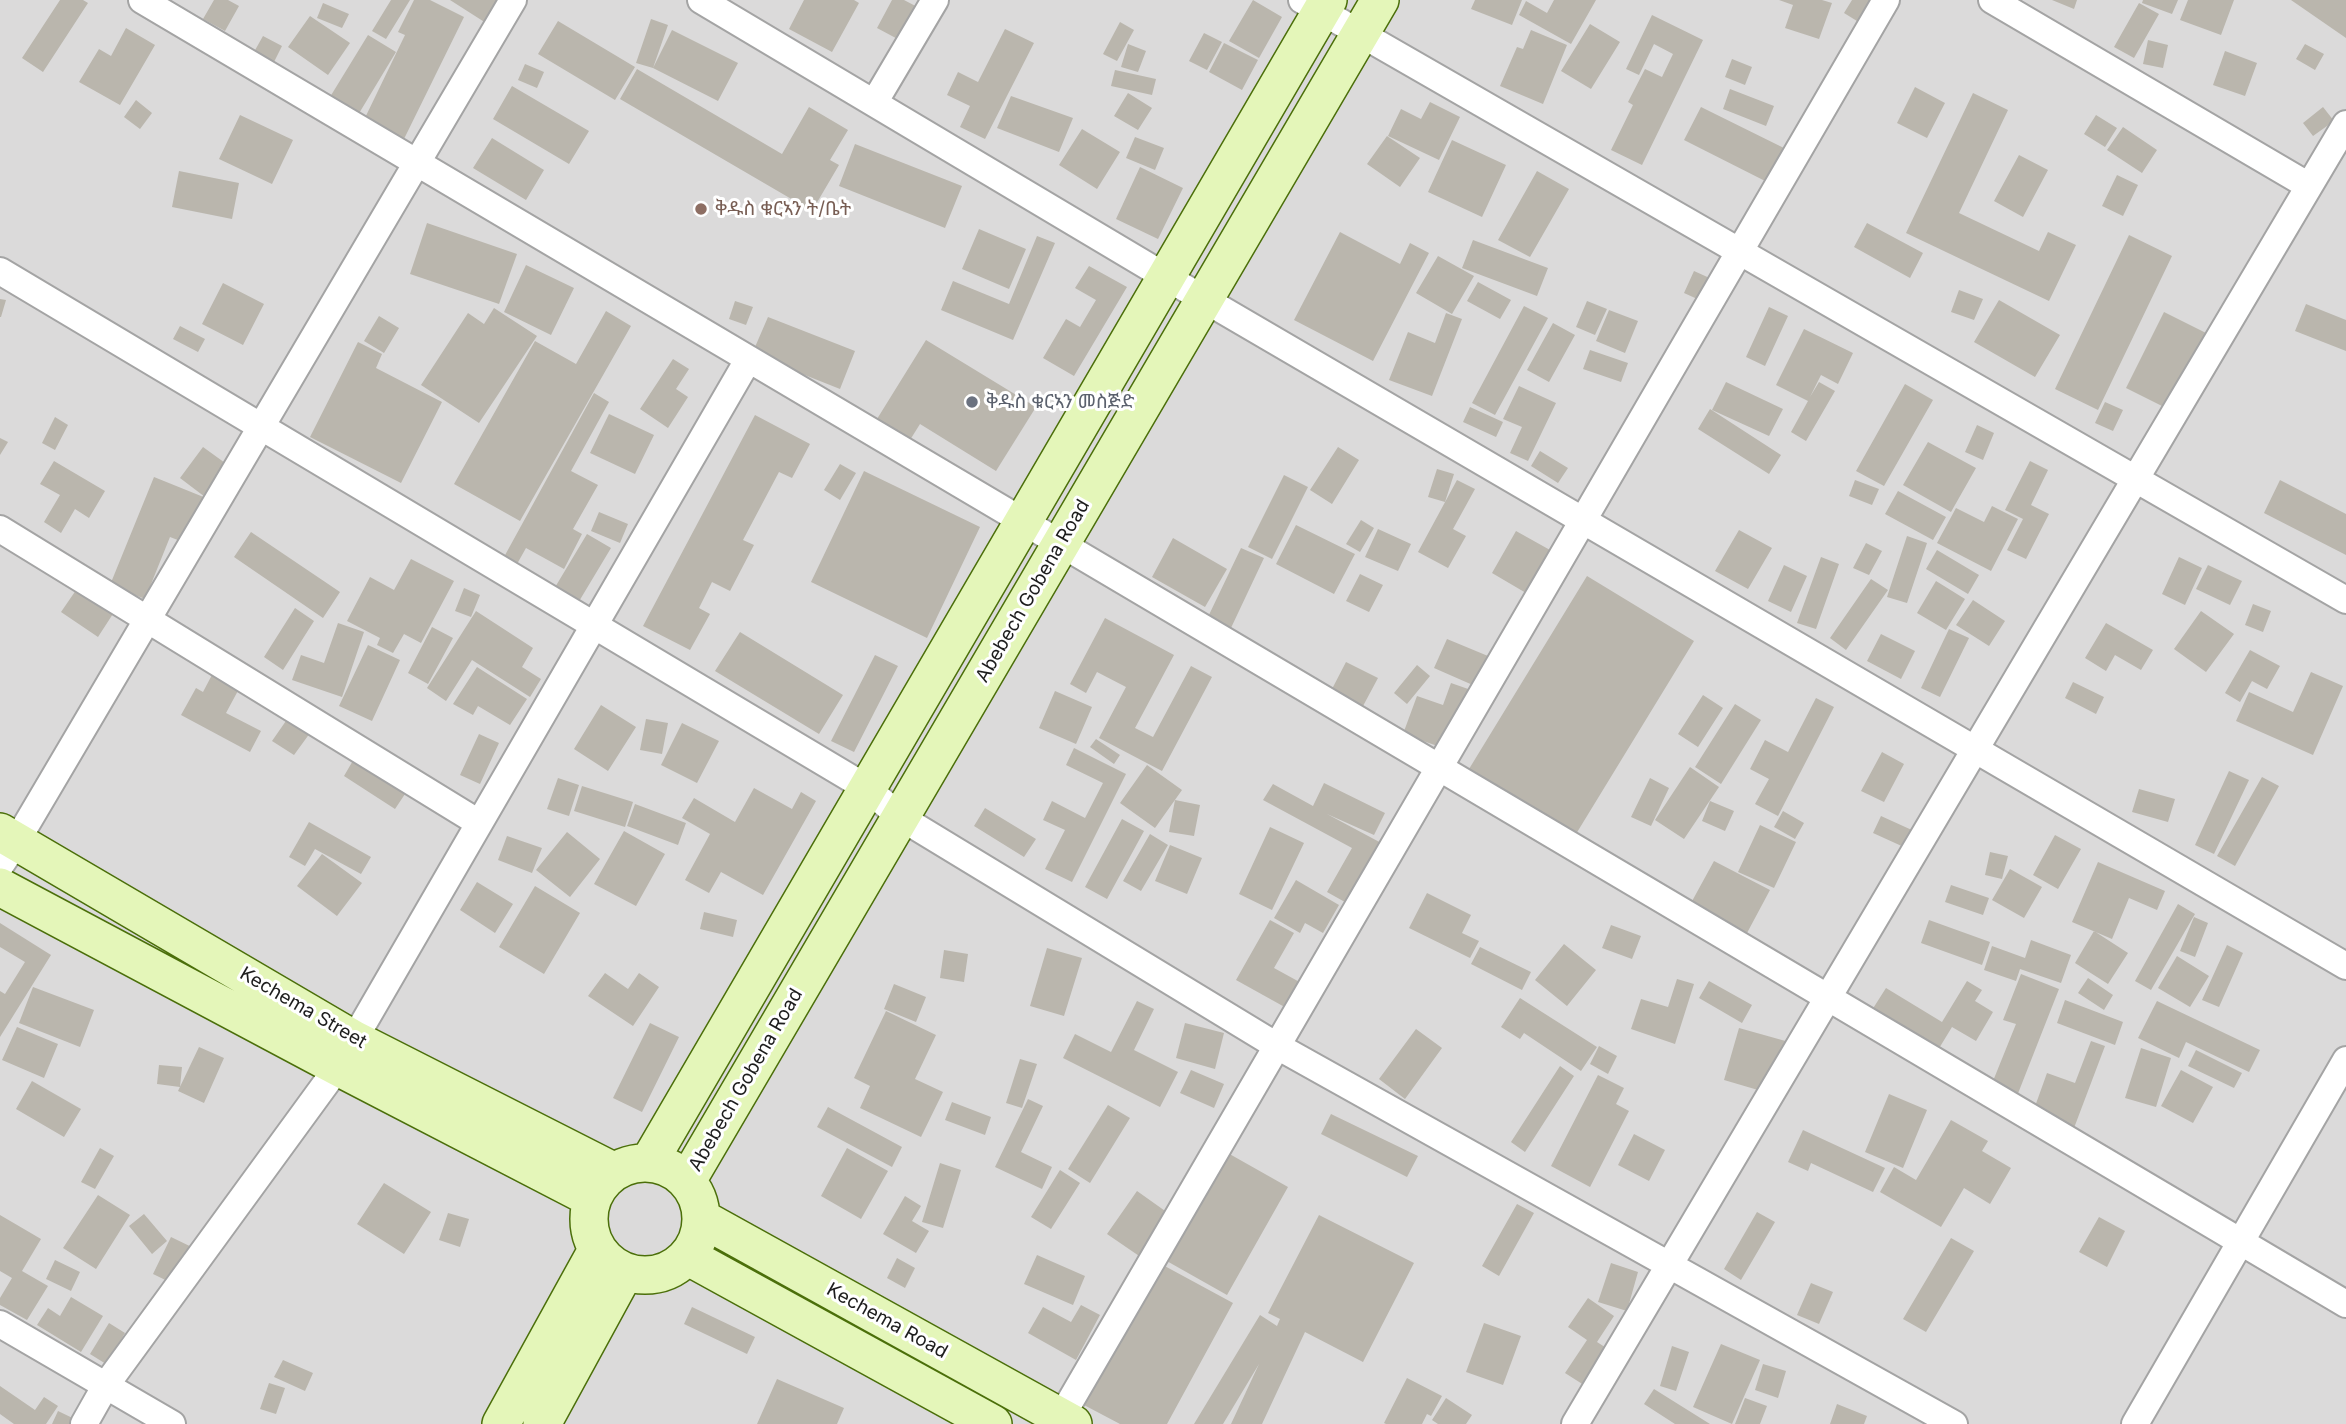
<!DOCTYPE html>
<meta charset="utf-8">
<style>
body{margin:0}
canvas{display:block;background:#eeede4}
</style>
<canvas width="2346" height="1424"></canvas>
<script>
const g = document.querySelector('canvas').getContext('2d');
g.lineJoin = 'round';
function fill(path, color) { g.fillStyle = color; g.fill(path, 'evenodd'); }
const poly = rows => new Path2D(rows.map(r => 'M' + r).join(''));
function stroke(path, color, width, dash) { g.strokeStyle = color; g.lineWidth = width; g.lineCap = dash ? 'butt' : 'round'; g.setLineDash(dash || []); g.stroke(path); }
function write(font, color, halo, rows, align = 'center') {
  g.font = font + ' Inter,"Noto Sans Ethiopic",sans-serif'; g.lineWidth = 6; g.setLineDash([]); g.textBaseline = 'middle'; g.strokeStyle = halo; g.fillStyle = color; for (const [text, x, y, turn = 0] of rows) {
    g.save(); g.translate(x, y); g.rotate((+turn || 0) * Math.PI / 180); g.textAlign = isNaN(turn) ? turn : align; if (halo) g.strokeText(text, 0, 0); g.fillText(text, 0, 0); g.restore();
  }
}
const residential = poly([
 [0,0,2346,0,2346,1424,0,1424]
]);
const building = poly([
 [60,0,83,0,88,3,43,72,22,58],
 [214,0,228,0,239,6,225,31,203,19],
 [391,0,410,0,386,39,372,31],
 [414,0,430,0,464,17,403,141,363,122,405,35,398,32],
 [450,0,500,0,486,23],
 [804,0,854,0,859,3,832,52,789,29],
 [892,0,904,0,925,11,907,44,877,28],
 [1253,0,1282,17,1259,58,1229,41],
 [1475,0,1522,0,1512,25,1471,9],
 [1554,0,1596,0,1571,44,1519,15,1526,1,1547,13],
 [1779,0,1822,0,1832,3,1819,39,1785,28,1793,5],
 [1852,0,1875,0,1870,29,1844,13],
 [2052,0,2077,0,2074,9],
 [2143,0,2178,0,2172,14,2142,3],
 [2188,0,2234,0,2221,35,2180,20],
 [2291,0,2346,0,2346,38],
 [323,3,349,14,342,28,317,18],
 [2139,3,2159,14,2134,58,2114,47],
 [1652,15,1703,40,1642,165,1611,150,1633,105,1628,102,1645,69,1662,77,1673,54,1654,44,1639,75,1626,69],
 [310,16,350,43,328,75,288,47],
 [651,19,668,25,653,68,636,63],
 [558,21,635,67,615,100,538,54],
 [1120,22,1134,30,1117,61,1103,54],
 [1590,24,1620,42,1591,89,1561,71],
 [126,28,155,45,120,105,79,82,99,49,111,56],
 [1005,29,1034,43,985,139,960,127,970,106,947,95,958,72,978,82],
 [672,30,738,63,718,101,653,68],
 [1531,30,1567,45,1543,104,1500,86,1517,47,1523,49],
 [1204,33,1222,42,1207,70,1189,61],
 [368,35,396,52,358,115,330,97],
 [263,36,282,46,274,62,254,52],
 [2148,40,2168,45,2163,68,2143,64],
 [1224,43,1258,60,1242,90,1209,72],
 [1128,44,1146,51,1138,72,1121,67],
 [2305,44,2324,54,2315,70,2296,59],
 [2225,51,2257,63,2245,96,2213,85],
 [1732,59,1752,67,1745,85,1725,77],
 [525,64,544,72,537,88,518,80],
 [637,69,782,154,809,107,848,130,830,160,839,165,812,211,620,99],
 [1115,70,1156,79,1152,95,1111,86],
 [512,86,589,131,569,164,493,119],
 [1915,87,1945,103,1927,138,1897,123],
 [1730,89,1774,106,1766,126,1723,109],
 [1128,93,1152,108,1138,130,1114,116],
 [1973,93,2008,110,1959,213,2039,251,2048,232,2076,245,2049,301,1906,233],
 [1011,96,1073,118,1059,152,997,128],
 [136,100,152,113,140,129,124,117],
 [1430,102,1460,117,1439,160,1388,136,1401,109,1421,119],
 [1701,107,1792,152,1775,186,1684,140],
 [2323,107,2334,121,2313,136,2303,123],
 [240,115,293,140,272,184,219,159],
 [2096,115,2117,128,2105,147,2084,134],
 [2123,127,2157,150,2142,173,2107,150],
 [1082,129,1120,152,1097,189,1059,165],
 [1387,136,1420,158,1400,187,1367,164],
 [1135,137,1164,148,1155,170,1126,158],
 [492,138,544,170,526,200,473,168],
 [1452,140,1506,165,1482,217,1428,192],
 [855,144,962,186,945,228,839,186],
 [2019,155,2048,170,2023,217,1994,201],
 [1140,167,1183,188,1158,239,1116,219],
 [179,171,239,183,232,219,172,207],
 [1537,171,1569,189,1530,257,1498,240],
 [2117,175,2138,185,2123,216,2102,206],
 [427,223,517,254,499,304,410,274],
 [1867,223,1923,253,1910,278,1854,247],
 [979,229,1026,249,1009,289,962,269],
 [1340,232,1400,264,1410,243,1429,253,1373,361,1294,320],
 [2129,235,2172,256,2098,410,2055,389],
 [1037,236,1055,243,1013,340,941,310,953,281,1009,304],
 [1473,240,1548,268,1537,296,1462,268],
 [1438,256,1474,276,1452,314,1416,293],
 [526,265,574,288,551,335,504,312],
 [1089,266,1127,287,1074,376,1043,358,1066,319,1080,327,1096,300,1075,288],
 [1694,271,1714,280,1704,302,1684,293],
 [1478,282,1511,300,1500,319,1467,301],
 [223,283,264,304,243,345,202,324],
 [1959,290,1983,299,1974,320,1951,312],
 [0,299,6,300,1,317,0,317],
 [1999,300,2060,335,2035,377,1974,342],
 [735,301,753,307,746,325,729,319],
 [1587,301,1607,309,1595,335,1576,327],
 [2306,304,2346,320,2346,351,2295,331],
 [1524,306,1548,318,1495,415,1472,403],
 [1769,307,1788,316,1765,366,1746,357],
 [494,308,537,336,479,423,421,385,468,313,484,324],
 [1609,310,1638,321,1625,353,1596,341],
 [606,311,631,326,520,521,454,484,535,341,576,364],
 [2164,312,2206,333,2168,409,2126,388],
 [1446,313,1462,319,1432,396,1389,380,1408,332,1435,343],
 [379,316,399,328,384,353,364,341],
 [768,317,855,351,840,389,752,354],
 [1553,323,1575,335,1549,382,1527,370],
 [180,326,205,339,198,352,173,339],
 [1804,329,1853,353,1838,384,1821,375,1810,397,1819,382,1835,391,1806,441,1791,432,1808,401,1776,385],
 [926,340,1036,407,996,471,920,424,910,440,877,419],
 [358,342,382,354,376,368,442,402,401,483,310,437],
 [1590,350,1628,363,1621,382,1583,369],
 [673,359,689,369,676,389,688,397,668,428,640,409],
 [1726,382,1783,409,1769,436,1712,410],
 [1905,384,1933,400,1884,486,1856,471],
 [1519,386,1556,403,1528,461,1510,453,1522,427,1503,419],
 [594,393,609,402,571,471,598,485,573,529,582,534,564,569,526,548,517,564,504,557],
 [2105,402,2123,410,2113,431,2095,423],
 [1470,407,1503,422,1496,437,1463,422],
 [1710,409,1781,455,1769,474,1698,429],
 [609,414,654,435,635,474,590,453],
 [755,415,810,444,792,478,779,472,743,540,754,545,730,591,712,582,699,608,710,614,690,650,643,626],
 [55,417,68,425,55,450,42,443],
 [1977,425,1994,433,1983,460,1965,452],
 [0,438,8,442,0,455],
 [1928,442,1976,468,1951,512,1903,485],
 [203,447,232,468,209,500,180,478],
 [1338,447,1359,460,1332,504,1310,490],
 [1540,451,1568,468,1558,483,1531,466],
 [54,461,105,491,89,518,75,509,61,533,44,522,60,495,40,484],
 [2030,461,2048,470,2031,505,2049,514,2026,559,2007,550,2023,519,2005,510],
 [840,464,856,473,840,500,824,490],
 [1437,469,1454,474,1445,502,1428,497],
 [864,471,980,527,927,638,811,582],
 [1284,475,1308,487,1272,559,1248,547],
 [154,477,206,498,188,544,170,537,145,599,110,585],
 [1457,480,1475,489,1453,529,1466,536,1448,568,1418,552],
 [1855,480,1879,489,1872,505,1849,496],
 [2280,480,2346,514,2346,555,2264,513],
 [1898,491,1946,517,1933,540,1885,514],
 [1992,506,2018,519,1991,571,1937,543,1956,508,1984,522],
 [599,512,628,524,620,543,591,531],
 [1361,520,1374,528,1360,552,1346,544],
 [1296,525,1355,554,1334,594,1276,564],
 [1378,529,1411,544,1398,571,1365,557],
 [1739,530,1772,548,1748,589,1715,571],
 [1516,531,1550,550,1526,593,1492,573],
 [251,532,340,592,323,618,234,557],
 [587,534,611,548,578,603,554,589],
 [1907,536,1927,543,1907,603,1887,597],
 [1173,538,1227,569,1205,607,1152,577],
 [1866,543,1882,551,1869,575,1853,568],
 [1241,548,1264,558,1230,630,1207,619],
 [1937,550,1979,575,1968,594,1926,569],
 [1821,557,1839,564,1816,629,1797,623],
 [2179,557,2202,568,2185,605,2162,594],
 [411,559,454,581,421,643,404,634,393,653,377,645,380,638,347,621,370,577,394,590],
 [1784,565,1807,576,1791,612,1768,601],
 [2208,565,2242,581,2230,605,2196,589],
 [1360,574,1383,585,1369,612,1346,601],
 [1587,576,1694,641,1576,834,1469,769],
 [1871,579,1888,590,1846,650,1830,638],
 [83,580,120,603,98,637,61,612],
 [1936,581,1965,599,1946,630,1917,613],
 [464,588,480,595,471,617,455,611],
 [1973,600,2005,621,1989,646,1956,625],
 [2253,604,2271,611,2263,632,2245,625],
 [295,608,314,621,283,670,264,657],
 [476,611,533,648,522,667,541,679,530,697,472,660,446,701,427,688],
 [2201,611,2234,634,2206,672,2174,649],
 [1105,618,1174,655,1135,728,1153,737,1191,666,1212,677,1162,771,1099,738,1126,687,1097,672,1086,693,1070,684],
 [338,623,364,632,342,697,292,680,301,655,324,663],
 [2106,623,2153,650,2141,670,2115,655,2106,671,2085,658],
 [432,627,453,638,428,684,408,673],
 [1949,629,1969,638,1940,697,1921,688],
 [740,632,843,695,819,734,715,671],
 [1881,634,1915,651,1901,679,1867,661],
 [1447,639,1488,656,1475,686,1434,668],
 [368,645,400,660,372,721,339,706],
 [2250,650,2280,666,2267,689,2252,681,2240,702,2225,693],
 [875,655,898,666,854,752,831,741],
 [1346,662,1378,678,1363,706,1332,689],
 [1417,665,1430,676,1407,704,1394,693],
 [477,667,527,699,510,725,478,706,473,715,453,704],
 [2311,672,2343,686,2313,755,2236,721,2249,692,2293,712],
 [213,673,240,687,226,713,261,731,250,752,181,715,196,688,203,692],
 [2073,682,2104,697,2096,714,2065,698],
 [1451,683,1471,690,1449,750,1403,734,1417,696,1443,705],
 [1055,691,1092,707,1076,744,1039,728],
 [1703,695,1723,708,1698,747,1678,734],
 [1816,698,1834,707,1778,816,1755,804,1769,779,1750,769,1765,740,1788,752],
 [1735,704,1761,720,1721,784,1695,767],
 [601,705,636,727,608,771,574,749],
 [288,718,310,733,294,755,272,741],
 [646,719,668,723,662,754,640,750],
 [682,723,719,741,697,783,661,765],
 [479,734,499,743,480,784,460,775],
 [1096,739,1120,755,1114,764,1090,747],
 [1074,748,1126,774,1072,882,1045,869,1065,830,1043,820,1052,801,1085,818,1103,783,1066,765],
 [358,752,411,785,395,809,344,776],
 [1882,752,1904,764,1884,802,1861,791],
 [1147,765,1182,790,1155,828,1120,803],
 [1690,767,1719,787,1684,839,1655,820],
 [2229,771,2249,780,2214,854,2195,845],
 [2262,777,2279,786,2235,866,2217,856],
 [558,778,579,785,569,816,547,809],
 [1650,778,1669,788,1651,826,1631,817],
 [1324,783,1385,813,1374,835,1327,814,1385,845,1352,906,1327,892,1352,848,1263,800,1273,784,1313,806],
 [582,786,633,802,625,827,574,811],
 [754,788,792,809,801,792,816,801,763,895,721,872,709,893,685,880,710,834,682,818,694,798,735,822],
 [2139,789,2175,799,2168,822,2132,812],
 [1175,800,1200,805,1194,836,1169,832],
 [1710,801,1734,811,1725,831,1702,821],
 [635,804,686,823,678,845,627,826],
 [985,808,1036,839,1024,857,974,826],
 [1783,811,1804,823,1795,839,1774,827],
 [1881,816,1914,831,1906,848,1873,833],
 [1122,819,1144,831,1107,899,1085,887],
 [309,822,371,857,361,874,315,849,305,866,289,857],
 [1760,825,1796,842,1774,888,1738,872],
 [1270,827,1304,843,1272,910,1239,894],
 [624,831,665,854,636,906,594,884],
 [567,832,600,859,570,897,536,870],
 [1150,834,1168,845,1141,891,1123,881],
 [2055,835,2081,849,2058,889,2033,875],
 [507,836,542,848,532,873,498,860],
 [1170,845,1202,858,1187,894,1155,881],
 [1990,852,2008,856,2002,879,1985,875],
 [322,854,362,883,337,916,297,886],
 [1714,861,1770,890,1747,933,1691,903],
 [2098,862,2165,891,2157,910,2129,898,2112,939,2072,922],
 [2010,869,2042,887,2024,918,1992,900],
 [1296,880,1339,905,1323,933,1305,923,1300,933,1274,918],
 [477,882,513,904,495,933,460,910],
 [1951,885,1989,898,1983,915,1945,902],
 [535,886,580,913,544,974,499,947],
 [1427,893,1471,915,1462,933,1479,941,1470,958,1409,928],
 [2178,904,2195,914,2151,990,2135,981],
 [704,912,737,920,733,937,700,929],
 [2194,917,2208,923,2195,957,2180,951],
 [1270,920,1294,933,1274,968,1305,985,1290,1010,1236,980],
 [1929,920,1990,942,1982,965,1921,943],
 [0,923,51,955,0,1037,0,991,5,994,25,962,0,947],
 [1611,925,1641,936,1632,959,1602,948],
 [2094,931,2128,953,2108,984,2075,963],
 [2031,940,2071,955,2061,983,2020,969,2016,981,1984,970,1992,946,2025,958],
 [1564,944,1596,970,1567,1006,1535,980],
 [2227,945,2243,953,2219,1007,2202,1000],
 [1480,947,1531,972,1522,990,1471,964],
 [1047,948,1082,958,1064,1016,1030,1006],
 [944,950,968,954,964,982,940,978],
 [2177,956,2209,976,2190,1007,2158,988],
 [605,973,628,989,639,973,659,987,633,1026,588,996],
 [2021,974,2059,989,2017,1096,1991,1086,2016,1024,2003,1020],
 [2088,978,2113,995,2104,1010,2078,993],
 [1677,979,1694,984,1675,1044,1631,1029,1641,999,1668,1007],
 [1709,981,1752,1005,1742,1023,1699,998],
 [1967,981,1982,990,1975,1001,1993,1012,1976,1041,1952,1027,1938,1050,1872,1010,1886,988,1942,1022],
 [894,984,926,997,916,1022,884,1009],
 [33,987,94,1010,80,1047,19,1023],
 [1520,998,1597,1047,1581,1071,1524,1033,1520,1039,1501,1027],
 [2065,1000,2123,1022,2115,1045,2057,1023],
 [1137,1001,1154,1009,1134,1050,1178,1072,1160,1107,1063,1058,1075,1034,1111,1052],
 [2157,1001,2260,1050,2249,1072,2186,1042,2179,1058,2138,1038],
 [886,1011,936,1035,915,1079,943,1092,921,1137,860,1108,870,1086,854,1078],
 [650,1023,679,1037,642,1112,613,1098],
 [1185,1023,1224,1033,1215,1069,1176,1058],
 [17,1027,58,1044,44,1078,2,1060],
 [1739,1028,1789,1042,1775,1095,1724,1080],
 [1416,1029,1442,1048,1405,1099,1379,1079],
 [2091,1041,2105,1046,2074,1128,2033,1112,2047,1073,2075,1083],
 [1599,1046,1617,1056,1608,1074,1590,1064],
 [199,1047,224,1058,204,1103,178,1091],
 [2141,1048,2171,1058,2156,1107,2125,1098],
 [2196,1050,2242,1073,2234,1088,2188,1066],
 [1020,1059,1037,1064,1022,1108,1006,1103],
 [159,1065,182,1067,180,1087,157,1084],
 [1560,1066,1574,1076,1525,1152,1511,1142],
 [1191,1070,1224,1084,1214,1108,1180,1093],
 [2181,1070,2213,1087,2193,1123,2161,1106],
 [1598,1075,1624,1088,1616,1104,1629,1111,1590,1187,1551,1166],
 [32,1081,81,1109,64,1137,16,1109],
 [1889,1094,1927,1110,1903,1168,1865,1152],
 [1028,1099,1043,1106,1021,1152,1052,1167,1042,1189,995,1167],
 [952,1102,991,1117,985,1135,945,1120],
 [1108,1105,1130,1118,1090,1183,1068,1169],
 [828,1107,902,1147,892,1167,817,1127],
 [1331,1114,1418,1156,1407,1177,1321,1134],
 [1951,1120,1988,1141,1982,1151,2011,1168,1990,1204,1964,1188,1941,1227,1880,1192,1894,1167,1916,1180],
 [1803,1130,1885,1168,1873,1192,1811,1163,1808,1171,1788,1162],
 [1634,1134,1665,1150,1649,1181,1618,1165],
 [100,1148,114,1156,95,1189,81,1182],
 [847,1148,888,1171,861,1219,821,1196],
 [1226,1152,1288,1187,1227,1295,1165,1260],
 [940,1163,961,1170,943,1228,922,1222],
 [1060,1170,1080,1183,1051,1229,1031,1217],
 [384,1183,431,1212,404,1254,357,1224],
 [1137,1191,1175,1218,1145,1260,1107,1234],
 [98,1195,130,1215,96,1269,63,1248],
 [905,1196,921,1206,912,1221,929,1231,916,1253,883,1234],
 [1517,1204,1534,1213,1499,1276,1482,1266],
 [1757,1212,1775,1222,1741,1280,1724,1269],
 [448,1213,469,1219,460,1247,439,1240],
 [144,1214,167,1241,152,1254,129,1226],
 [0,1215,41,1239,22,1271,48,1286,27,1320,0,1305,0,1298,12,1278,0,1271],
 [1319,1215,1414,1263,1363,1362,1305,1332,1262,1424,1231,1424,1259,1364,1223,1424,1194,1424,1260,1315,1277,1326,1280,1319,1268,1313],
 [2099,1217,2125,1231,2107,1267,2079,1252],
 [171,1237,202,1252,184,1289,153,1274],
 [1951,1238,1974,1251,1926,1332,1903,1319],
 [1037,1255,1085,1276,1073,1305,1024,1284],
 [897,1258,915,1268,905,1288,887,1278],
 [55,1260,80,1272,71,1291,46,1279],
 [1611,1263,1638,1272,1627,1311,1598,1302],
 [1161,1264,1233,1303,1167,1424,1120,1424,1084,1405],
 [1811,1283,1833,1292,1819,1324,1797,1315],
 [71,1297,103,1316,81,1352,37,1325,48,1308,60,1316],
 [1588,1298,1614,1316,1597,1342,1611,1351,1587,1387,1565,1373,1587,1340,1568,1327],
 [1081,1305,1100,1315,1076,1360,1028,1333,1043,1307,1071,1322],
 [692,1307,755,1337,747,1354,684,1324],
 [109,1323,125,1333,106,1364,90,1354],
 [1484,1323,1521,1336,1503,1385,1466,1372],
 [1721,1344,1760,1360,1732,1424,1693,1407],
 [1672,1346,1689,1352,1676,1391,1660,1386],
 [283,1360,313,1373,305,1391,274,1377],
 [1763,1364,1786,1371,1778,1398,1755,1390],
 [1407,1378,1442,1396,1431,1416,1427,1414,1422,1424,1386,1424,1384,1423],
 [777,1379,844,1408,837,1424,757,1424],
 [269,1383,285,1388,276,1414,260,1409],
 [0,1386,35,1410,44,1397,58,1406,46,1424,14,1424,0,1414],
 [1654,1389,1710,1424,1675,1424,1644,1404],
 [1446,1398,1472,1415,1466,1424,1438,1424,1432,1420],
 [1745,1398,1767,1406,1760,1424,1735,1424],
 [1837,1404,1867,1416,1864,1424,1830,1424],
 [58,1411,85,1424,52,1424]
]);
const street = poly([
 [142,0,2346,1304],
 [701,0,1166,277,2346,966],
 [1302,0,2346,600],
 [1992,0,2309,186],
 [874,103,935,0],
 [0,271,867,788,900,817,1277,1046,1954,1424],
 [0,529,479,823],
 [0,866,16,842,513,0],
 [0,1324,172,1424],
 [84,1424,106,1385,338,1067,748,360],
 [1052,1424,1061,1417,1886,0],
 [1575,1424,2346,124],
 [2135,1424,2346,1060]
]);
const secondary = poly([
 [0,832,353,1039,613,1171],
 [0,887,338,1067,591,1198],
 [649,1162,1328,0],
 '589 1219a56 56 0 1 1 112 0a56 56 0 1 1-112 0Z',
 [687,1181,1380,0],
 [701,1218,1073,1424],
 [687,1256,993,1424],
 [501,1424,597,1250],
 [542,1424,625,1272]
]);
const markers = [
 [701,209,7,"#8d6e63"],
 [972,402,7,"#6b7280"]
];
const educationNames = [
 ["ቅዱስ ቁርኣን ት/ቤት",715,209]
];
const worshipNames = [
 ["ቅዱስ ቁርኣን መስጅድ",986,402]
];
const streetNames = [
 ["Abebech Gobena Road",1033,591,-60],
 ["Kechema Street",303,1008,30],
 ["Abebech Gobena Road",746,1080,-60],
 ["Kechema Road",887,1321,29]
];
fill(residential, '#dbdada');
fill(building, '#bab6ad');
stroke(street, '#a4a4a4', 30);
stroke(secondary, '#4b6f0a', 40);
stroke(street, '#fff', 26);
stroke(secondary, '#e4f6b9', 37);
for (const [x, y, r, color] of markers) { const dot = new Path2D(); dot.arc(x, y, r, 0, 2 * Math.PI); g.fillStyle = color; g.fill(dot); stroke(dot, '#fff', 2.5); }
write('19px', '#785e54', '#fff', educationNames, 'left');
write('19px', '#5b616d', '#fff', worshipNames, 'left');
write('19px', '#1d1d1d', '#fff', streetNames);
</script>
